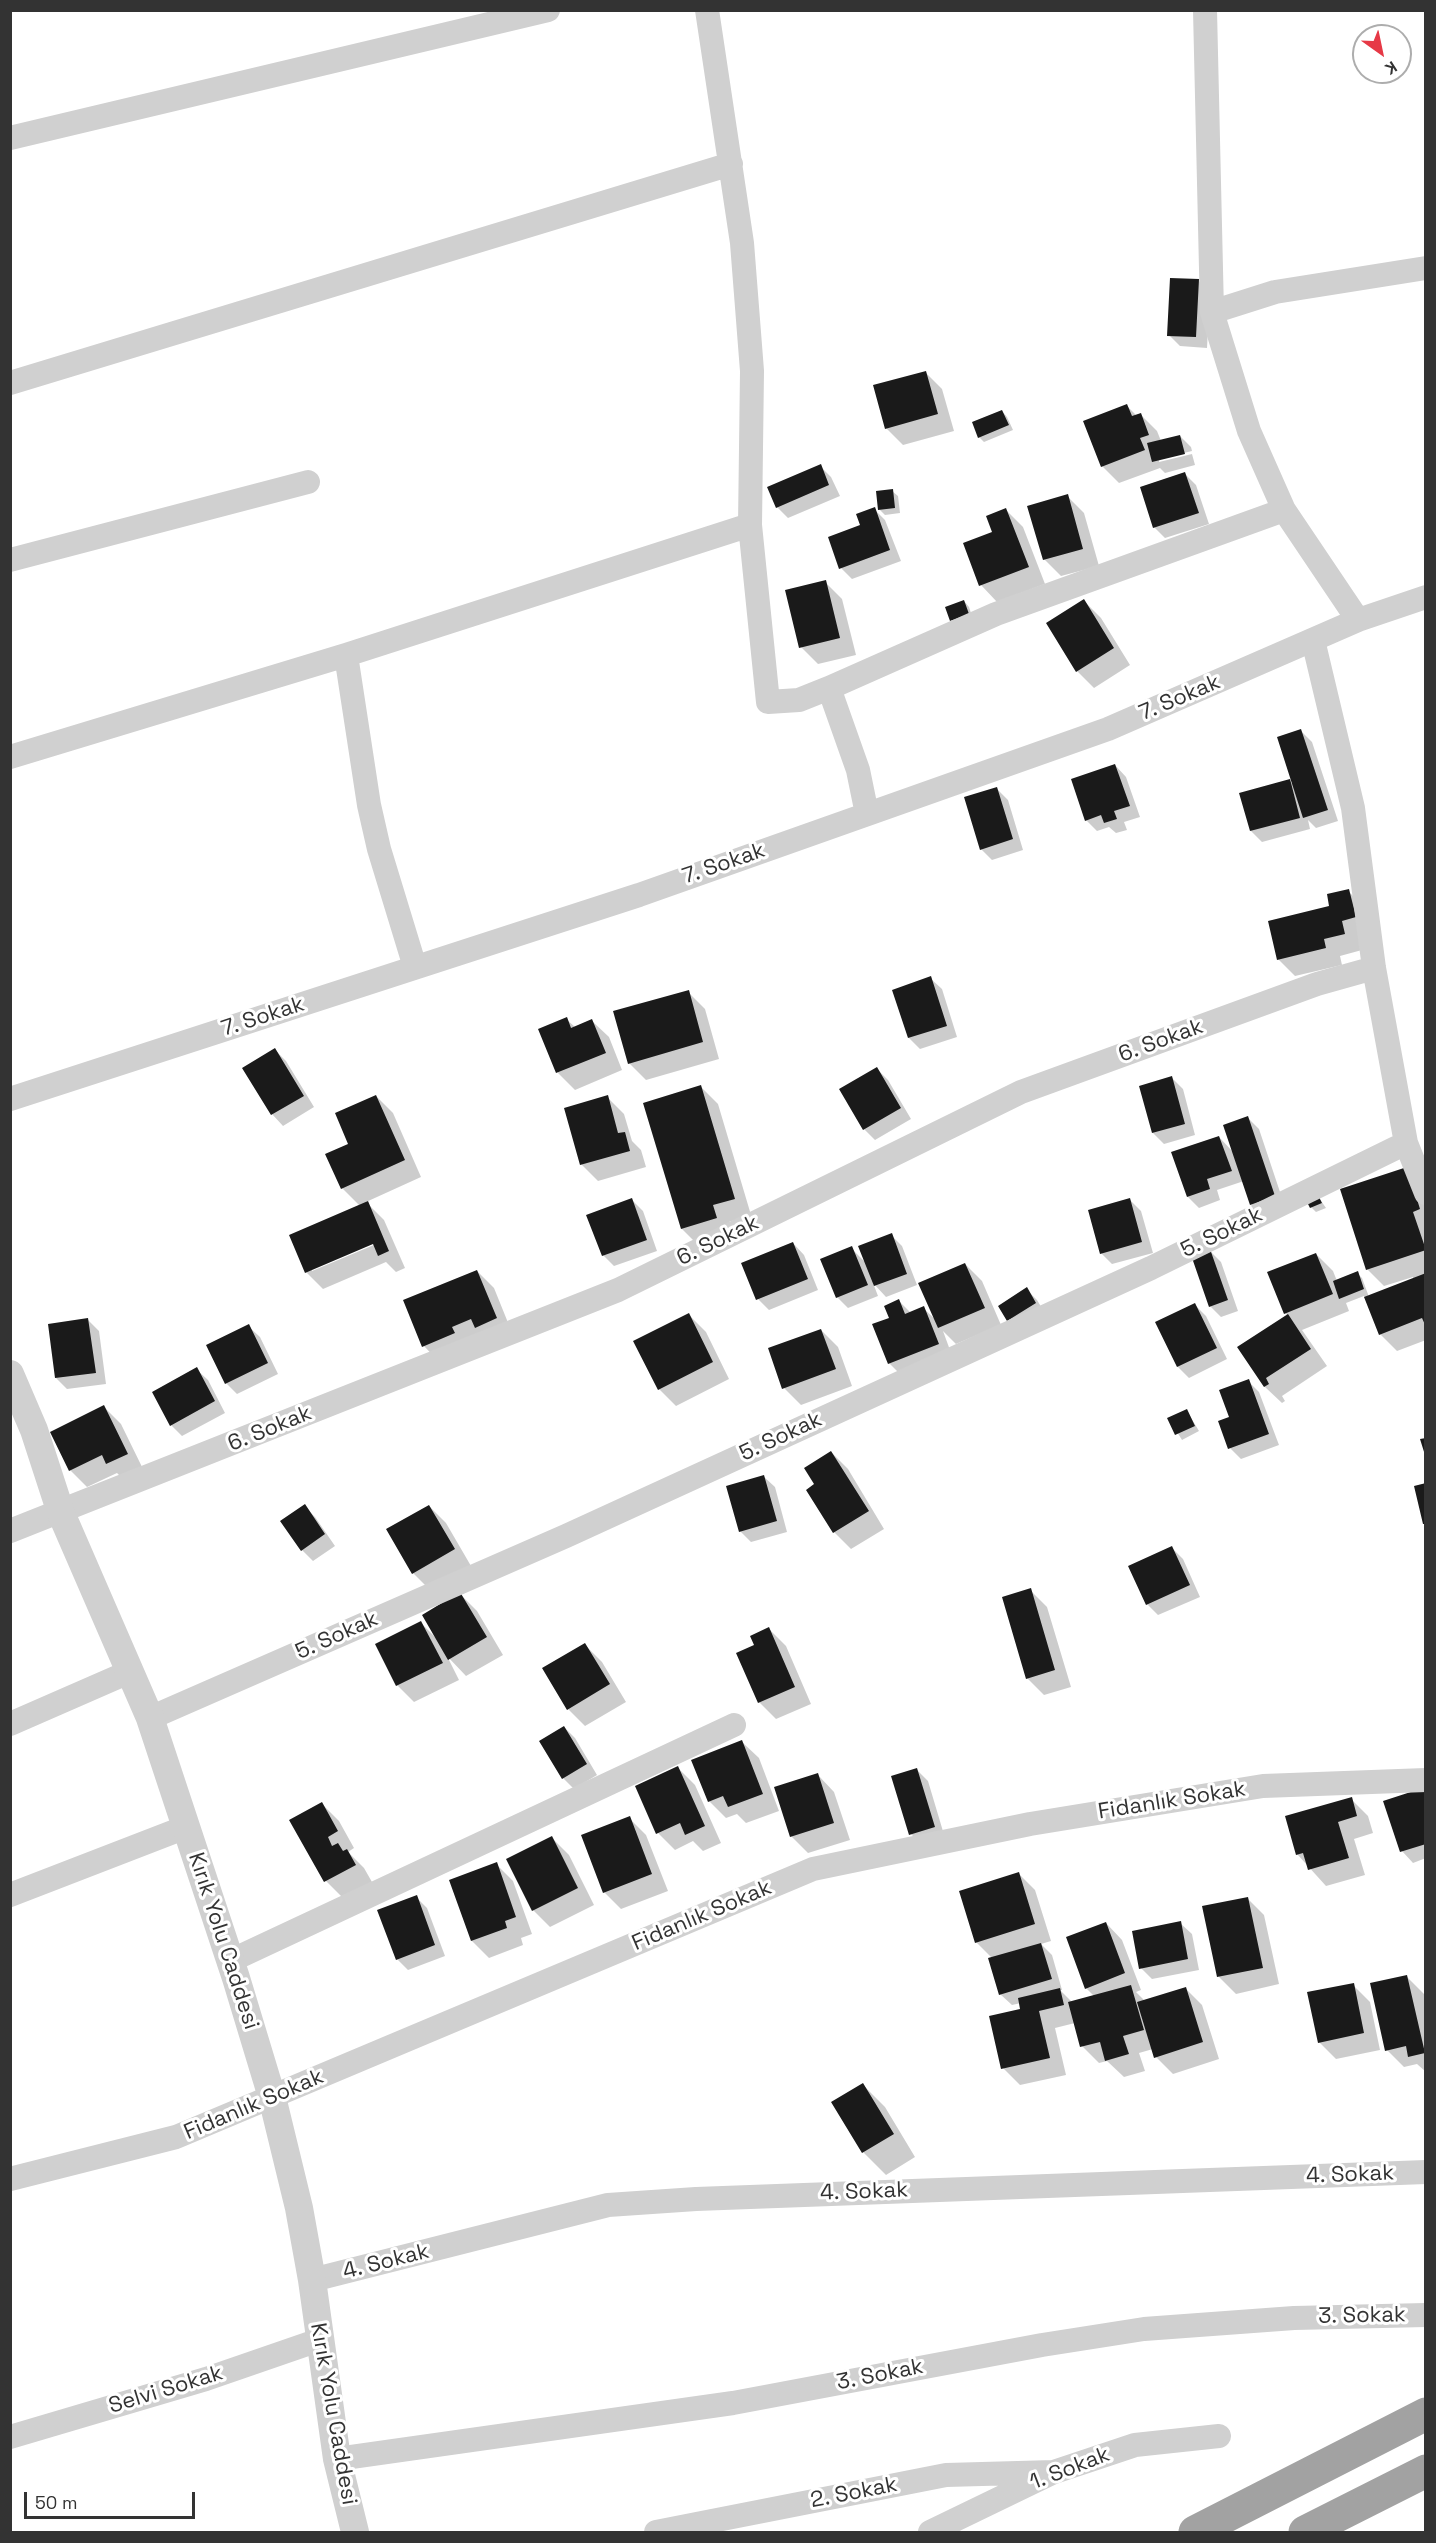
<!DOCTYPE html>
<meta charset="utf-8">
<style>
body{margin:0}
#map{position:relative;width:1436px;height:2543px;overflow:hidden;background:#fff;font-family:"Space Grotesk",sans-serif}
canvas{display:block}
.frame{position:absolute;inset:0;border:12px solid #333;pointer-events:none}
.north{position:absolute;left:1352px;top:24px;width:60px;height:60px;box-sizing:border-box;background:#fff;border:2px solid #adadad;border-radius:50%;rotate:147deg;font-size:16px;font-weight:700;line-height:24px;text-align:center;color:#333}
.north::after{content:'';display:block;margin:auto;width:21px;height:27px;background:#e63946;clip-path:polygon(50% 0,100% 100%,50% 72%,0 100%)}
.scale{position:absolute;left:24px;top:2492px;width:171px;height:27px;box-sizing:border-box;border:3px solid #333;border-top:0;padding-left:8px;font-size:18px;line-height:21px;white-space:nowrap;color:#333;-webkit-text-stroke:4px #fff;paint-order:stroke}
</style>
<div id="map">
<canvas width="1436" height="2543"></canvas>
<div class="frame"></div>
<div class="north">K</div>
<div class="scale">50 m</div>
</div>
<script>
const g = document.querySelector('canvas').getContext('2d');
g.lineJoin = 'round';
function fill(path, color) { g.fillStyle = color; g.fill(path, 'evenodd'); }
const poly = rows => new Path2D(rows.map(r => 'M' + r).join(''));
function stroke(path, color, width, dash) { g.strokeStyle = color; g.lineWidth = width; g.lineCap = dash ? 'butt' : 'round'; g.setLineDash(dash || []); g.stroke(path); }
function write(font, color, halo, rows, align = 'center') {
  g.font = font + ' "Space Grotesk",sans-serif'; g.lineWidth = 6; g.setLineDash([]); g.textBaseline = 'middle'; g.strokeStyle = halo; g.fillStyle = color; for (const [text, x, y, turn = 0] of rows) {
    g.save(); g.translate(x, y); g.rotate((+turn || 0) * Math.PI / 180); g.textAlign = isNaN(turn) ? turn : align; if (halo) g.strokeText(text, 0, 0); g.fillText(text, 0, 0); g.restore();
  }
}
const shadow = poly([
 [1198,280,1210,292,1207,348,1180,346,1169,335],
 [925,372,942,389,954,431,903,445,886,428],
 [1127,406,1137,416,1140,414,1157,431,1161,441,1180,436,1191,447,1192,451,1159,459,1159,462,1192,454,1195,465,1165,473,1160,468,1119,483,1102,466],
 [1002,411,1007,417,1013,430,984,442,979,437],
 [820,466,831,477,840,496,788,518,777,507],
 [1185,474,1196,485,1209,524,1165,538,1154,527],
 [892,491,898,496,900,513,885,515,879,509],
 [1067,496,1084,513,1099,566,1061,576,1044,559],
 [874,509,885,520,901,561,852,579,841,568],
 [1006,510,1023,527,1045,584,997,602,981,585,994,533],
 [825,582,842,599,856,655,818,664,801,647],
 [964,601,969,607,973,619,957,625,952,620],
 [1084,601,1101,618,1130,665,1094,688,1077,671],
 [1301,731,1312,742,1338,821,1316,828,1308,820,1310,829,1262,842,1251,831,1241,794,1289,780,1294,786],
 [1115,765,1126,777,1140,817,1124,822,1127,830,1116,833,1109,827,1097,831,1086,820],
 [997,789,1008,800,1023,850,992,860,981,849],
 [1348,891,1365,908,1362,950,1340,956,1342,965,1295,976,1278,959],
 [930,978,942,989,957,1037,920,1049,909,1038],
 [688,992,705,1009,719,1059,646,1080,629,1063],
 [566,1019,575,1027,592,1021,609,1037,622,1070,575,1090,558,1073,540,1029],
 [275,1050,286,1061,314,1107,283,1126,272,1114,244,1068],
 [877,1069,888,1080,911,1119,875,1140,864,1129],
 [1172,1078,1183,1089,1195,1135,1164,1144,1153,1133],
 [701,1087,718,1104,751,1215,729,1222,733,1235,699,1246,682,1229,645,1104],
 [376,1096,393,1113,421,1177,366,1202,384,1220,405,1268,396,1272,386,1262,323,1289,306,1272,360,1206,342,1188,350,1145],
 [379,1240,381,1242,312,1271,312,1268],
 [607,1097,624,1114,632,1141,641,1150,646,1167,598,1181,581,1164],
 [1248,1118,1259,1129,1285,1207,1262,1215,1251,1204,1244,1181,1217,1190,1220,1200,1199,1208,1188,1197,1219,1137,1234,1153],
 [1342,1190,1426,1192,1426,1340,1397,1351,1380,1334,1364,1296,1346,1303,1349,1311,1302,1330,1327,1366,1282,1396,1285,1401,1282,1403,1265,1387,1239,1347,1288,1316,1285,1313,1316,1254,1333,1271,1337,1281,1357,1273,1362,1278,1369,1297,1413,1279,1413,1277,1384,1286,1367,1269],
 [1317,1195,1326,1208,1316,1212,1311,1207],
 [632,1200,643,1211,657,1251,614,1266,603,1255],
 [1130,1200,1141,1211,1153,1253,1112,1264,1101,1253],
 [891,1235,902,1246,917,1285,886,1297,873,1283,878,1296,848,1308,837,1297,851,1248,866,1263],
 [793,1243,804,1255,818,1290,769,1310,758,1299],
 [1209,1250,1221,1262,1238,1311,1221,1317,1210,1306],
 [965,1264,982,1281,1001,1325,956,1344,943,1331,954,1361,906,1380,889,1363,891,1318,899,1301,911,1313,923,1308,936,1320],
 [477,1271,494,1288,513,1335,440,1363,424,1346],
 [1026,1289,1037,1300,1046,1315,1009,1321,1000,1306],
 [1195,1305,1206,1316,1227,1359,1189,1378,1178,1367,1157,1323],
 [689,1315,706,1332,729,1379,676,1406,659,1389],
 [88,1320,99,1331,106,1384,67,1389,56,1378],
 [248,1326,260,1337,278,1374,237,1394,226,1383],
 [821,1330,838,1347,852,1386,801,1405,784,1388],
 [196,1369,208,1380,225,1413,182,1436,171,1425],
 [1248,1381,1259,1392,1279,1445,1241,1459,1230,1448,1231,1418],
 [104,1407,121,1424,144,1471,124,1480,117,1473,87,1487,70,1470],
 [1187,1411,1199,1431,1182,1440,1169,1419],
 [831,1452,848,1469,884,1529,851,1549,834,1532,816,1484],
 [763,1476,775,1487,787,1532,751,1542,740,1531],
 [304,1506,315,1517,335,1546,313,1561,302,1550],
 [429,1506,446,1523,471,1566,430,1590,413,1573],
 [1172,1548,1183,1559,1200,1597,1158,1615,1147,1604],
 [1030,1590,1047,1607,1071,1687,1044,1695,1027,1678],
 [460,1594,477,1611,503,1655,466,1676,447,1656,459,1680,414,1702,397,1685,377,1645,421,1623,436,1638],
 [769,1629,786,1646,811,1704,776,1719,759,1702,756,1646],
 [585,1645,602,1662,626,1702,585,1726,568,1709],
 [564,1727,575,1738,597,1775,574,1789,563,1778],
 [742,1742,759,1758,779,1811,746,1823,737,1814,726,1818,709,1801],
 [678,1768,695,1785,721,1843,703,1851,693,1841,675,1850,658,1833],
 [917,1770,928,1781,945,1838,922,1845,911,1834],
 [818,1775,834,1792,850,1840,808,1853,791,1836],
 [1426,1792,1426,1858,1413,1863,1402,1851,1385,1802],
 [1351,1799,1368,1816,1373,1833,1354,1839,1365,1875,1326,1886,1297,1854],
 [322,1804,339,1821,354,1848,348,1852,364,1868,372,1882,343,1898,326,1881,291,1821],
 [629,1818,646,1835,668,1891,621,1909,604,1892],
 [552,1838,569,1855,594,1905,550,1927,533,1910],
 [496,1864,513,1881,532,1934,521,1938,523,1945,489,1958,472,1941,451,1880],
 [1018,1873,1035,1890,1051,1941,1041,1944,1052,1955,1062,1990,1060,1990,1073,2003,1095,1997,1086,1988,1106,1923,1122,1940,1141,1990,1136,1992,1145,2001,1185,1988,1202,2005,1219,2059,1173,2074,1156,2057,1153,2049,1139,2053,1145,2071,1124,2077,1107,2061,1099,2063,1082,2046,1075,2023,1055,2028,1066,2075,1020,2085,1003,2068,1022,2010,1021,2003,1012,2005,1000,1994,993,1959,976,1942],
 [416,1897,427,1908,445,1956,408,1970,397,1959],
 [1247,1898,1264,1915,1279,1984,1236,1994,1219,1977],
 [1180,1923,1192,1934,1199,1970,1152,1979,1141,1968],
 [1407,1977,1424,1994,1426,2001,1426,2072,1417,2064,1404,2067,1387,2050],
 [1353,1985,1370,2002,1380,2050,1336,2059,1319,2042],
 [863,2085,885,2107,915,2157,886,2175,863,2152]
]);
const building = poly([
 [1170,278,1199,279,1196,337,1167,336],
 [926,371,938,414,885,429,873,385],
 [1127,404,1132,416,1141,413,1149,435,1140,438,1145,450,1101,467,1083,421],
 [1002,410,1009,425,978,438,972,422],
 [1180,435,1185,454,1152,462,1147,443],
 [821,464,829,485,776,508,767,487],
 [1185,472,1199,513,1153,528,1140,487],
 [893,489,895,508,878,510,876,491],
 [1068,494,1083,549,1043,560,1027,506],
 [875,507,890,550,839,569,828,537,860,525,856,514],
 [1006,508,1029,567,979,586,963,543,992,532,986,516],
 [826,580,840,638,799,648,785,590],
 [1084,599,1114,648,1076,672,1046,623],
 [964,600,969,614,950,621,945,607],
 [1301,729,1328,810,1303,818,1277,737],
 [1115,764,1130,806,1114,811,1117,819,1104,823,1101,815,1085,821,1071,779],
 [1290,779,1300,818,1250,831,1239,793],
 [997,787,1013,839,980,850,964,797],
 [1349,889,1356,917,1342,921,1345,934,1324,939,1326,948,1277,960,1268,921,1329,906,1327,894],
 [931,976,947,1026,908,1038,892,990],
 [689,990,703,1042,628,1064,613,1011],
 [567,1017,571,1028,592,1019,606,1053,556,1073,538,1029],
 [275,1048,304,1096,271,1115,242,1068],
 [877,1067,901,1108,863,1130,839,1089],
 [1172,1076,1185,1124,1152,1133,1139,1086],
 [701,1085,735,1199,713,1205,717,1218,681,1229,643,1103],
 [376,1095,405,1160,341,1189,325,1154,348,1144,335,1113],
 [608,1095,618,1133,625,1132,630,1151,580,1165,564,1108],
 [1248,1116,1275,1196,1250,1205,1223,1125],
 [1219,1136,1232,1171,1207,1179,1210,1189,1187,1197,1171,1152],
 [1407,1167,1420,1209,1413,1212,1426,1250,1366,1270,1340,1189],
 [1317,1193,1322,1203,1310,1208,1305,1198],
 [632,1198,647,1240,602,1256,586,1215],
 [1130,1198,1142,1242,1100,1254,1088,1210],
 [368,1201,389,1251,378,1256,373,1244,305,1273,289,1235],
 [892,1233,907,1274,874,1286,858,1246],
 [793,1242,808,1279,756,1300,741,1263],
 [852,1246,868,1285,836,1298,820,1259],
 [1210,1249,1228,1300,1209,1307,1191,1255],
 [1316,1253,1333,1294,1284,1314,1267,1272],
 [965,1263,985,1308,938,1328,918,1283],
 [477,1270,497,1318,475,1328,471,1319,452,1327,455,1333,422,1347,403,1300],
 [1358,1271,1364,1289,1339,1299,1333,1281],
 [1426,1273,1426,1327,1422,1318,1379,1335,1364,1297],
 [1027,1287,1036,1303,1007,1321,998,1306],
 [899,1299,905,1314,924,1306,939,1344,888,1364,872,1324,889,1318,884,1306],
 [1195,1303,1217,1348,1177,1367,1155,1322],
 [689,1313,713,1362,658,1390,633,1341],
 [1288,1314,1311,1349,1266,1378,1269,1384,1264,1387,1237,1347],
 [88,1318,96,1373,55,1378,48,1324],
 [249,1324,268,1363,225,1384,206,1345],
 [821,1329,836,1369,782,1389,768,1348],
 [197,1367,215,1401,170,1426,152,1392],
 [1249,1379,1269,1434,1228,1449,1218,1421,1229,1417,1219,1390],
 [104,1405,128,1454,106,1464,102,1455,69,1471,50,1432],
 [1187,1409,1195,1426,1175,1435,1167,1418],
 [1426,1438,1426,1455,1425,1455,1420,1439],
 [831,1451,869,1511,833,1533,806,1490,814,1484,804,1468],
 [764,1475,777,1521,739,1532,726,1486],
 [1426,1483,1426,1524,1423,1524,1414,1486],
 [305,1504,325,1534,301,1551,280,1521],
 [429,1505,455,1549,412,1574,386,1529],
 [1172,1546,1190,1585,1146,1605,1128,1566],
 [1031,1588,1055,1670,1026,1679,1002,1597],
 [460,1592,487,1637,448,1660,422,1615],
 [421,1621,443,1663,396,1686,375,1644],
 [769,1627,795,1687,758,1703,736,1653,754,1645,750,1636],
 [585,1643,610,1684,567,1710,542,1668],
 [564,1726,587,1764,562,1779,539,1741],
 [742,1740,763,1794,728,1807,723,1796,708,1802,691,1760],
 [678,1766,705,1826,685,1835,680,1823,656,1834,635,1786],
 [917,1768,935,1827,909,1835,891,1776],
 [818,1773,834,1823,790,1837,774,1787],
 [1423,1788,1426,1794,1426,1844,1400,1852,1383,1801],
 [1352,1797,1357,1816,1338,1822,1349,1858,1308,1870,1303,1853,1296,1855,1285,1816],
 [322,1802,338,1831,328,1837,332,1846,338,1843,343,1851,347,1849,356,1865,324,1882,289,1820],
 [630,1816,652,1874,603,1893,581,1835],
 [552,1836,578,1888,532,1911,506,1859],
 [497,1862,516,1917,505,1921,507,1928,471,1941,449,1880],
 [1019,1872,1035,1924,975,1943,959,1891],
 [417,1895,435,1945,396,1960,377,1910],
 [1248,1897,1263,1968,1217,1977,1202,1906],
 [1181,1921,1188,1959,1139,1969,1132,1931],
 [1106,1922,1125,1973,1085,1989,1066,1937],
 [1041,1943,1052,1979,999,1995,988,1958],
 [1407,1975,1425,2053,1408,2057,1406,2046,1385,2051,1370,1983],
 [1354,1983,1364,2033,1318,2043,1307,1992],
 [1131,1985,1144,2030,1123,2036,1129,2054,1105,2061,1100,2042,1080,2047,1068,2002],
 [1186,1987,1203,2042,1154,2058,1137,2002],
 [1060,1988,1064,2005,1039,2011,1050,2058,1001,2069,989,2016,1020,2009,1018,1998],
 [863,2083,894,2134,862,2153,831,2102]
]);
const minor = poly([
 [707,10,742,243,752,371,750,525,768,702,799,700,829,688,858,770,867,814],
 [1205,10,1212,312,1249,431,1284,510,1358,620],
 [10,138,548,10],
 [1212,312,1275,292,1426,268],
 [10,383,731,164],
 [10,560,308,482],
 [1313,640,1353,808,1374,968,1406,1143,1426,1193],
 [346,655,369,805,379,849,415,967],
 [829,688,996,614,1284,510],
 [10,757,346,655,750,525],
 [10,1099,639,895,1108,729,1358,620,1426,597],
 [10,1531,618,1290,1021,1092,1317,984,1374,968],
 [150,1718,566,1536,1151,1268,1406,1143],
 [10,1724,129,1672],
 [10,1895,186,1827],
 [230,1961,734,1725],
 [10,2179,176,2137,813,1869,1030,1824,1263,1786,1426,1780],
 [312,2280,608,2205,696,2199,1426,2172],
 [10,2437,206,2379,319,2340],
 [337,2459,733,2403,1042,2345,1144,2329,1294,2318,1426,2315],
 [656,2532,946,2475,1054,2472],
 [930,2532,1054,2472,1135,2445,1219,2436]
]);
const tertiary = poly([
 [10,1374,34,1430,61,1513,150,1718,236,1978,272,2097,299,2208,312,2280,337,2459,355,2532]
]);
const trunk = poly([
 [1195,2532,1426,2414],
 [1305,2532,1426,2471]
]);
const streetNames = [
 ["7. Sokak",1180,698,-23],
 ["7. Sokak",724,864,-19],
 ["7. Sokak",263,1017,-18],
 ["6. Sokak",1161,1041,-20],
 ["5. Sokak",1222,1233,-26],
 ["6. Sokak",718,1241,-26],
 ["6. Sokak",270,1429,-22],
 ["5. Sokak",781,1437,-25],
 ["5. Sokak",337,1636,-24],
 ["Fidanlık Sokak",1172,1801,-9],
 ["Fidanlık Sokak",702,1916,-23],
 ["Kırık Yolu Caddesi",223,1941,72],
 ["Fidanlık Sokak",254,2105,-23],
 ["4. Sokak",1350,2175,-2],
 ["4. Sokak",864,2192,-2],
 ["4. Sokak",386,2262,-14],
 ["3. Sokak",1362,2316,-1],
 ["3. Sokak",880,2375,-11],
 ["Selvi Sokak",166,2390,-17],
 ["Kırık Yolu Caddesi",333,2414,80],
 ["1. Sokak",1070,2469,-21],
 ["2. Sokak",854,2493,-11]
];
fill(shadow, '#0003');
fill(building, '#1a1a1a');
stroke(minor, '#d0d0d0', 24);
stroke(tertiary, '#d0d0d0', 28);
stroke(trunk, '#a2a2a2', 33);
write('22px', '#333', '#fff', streetNames);
</script>
